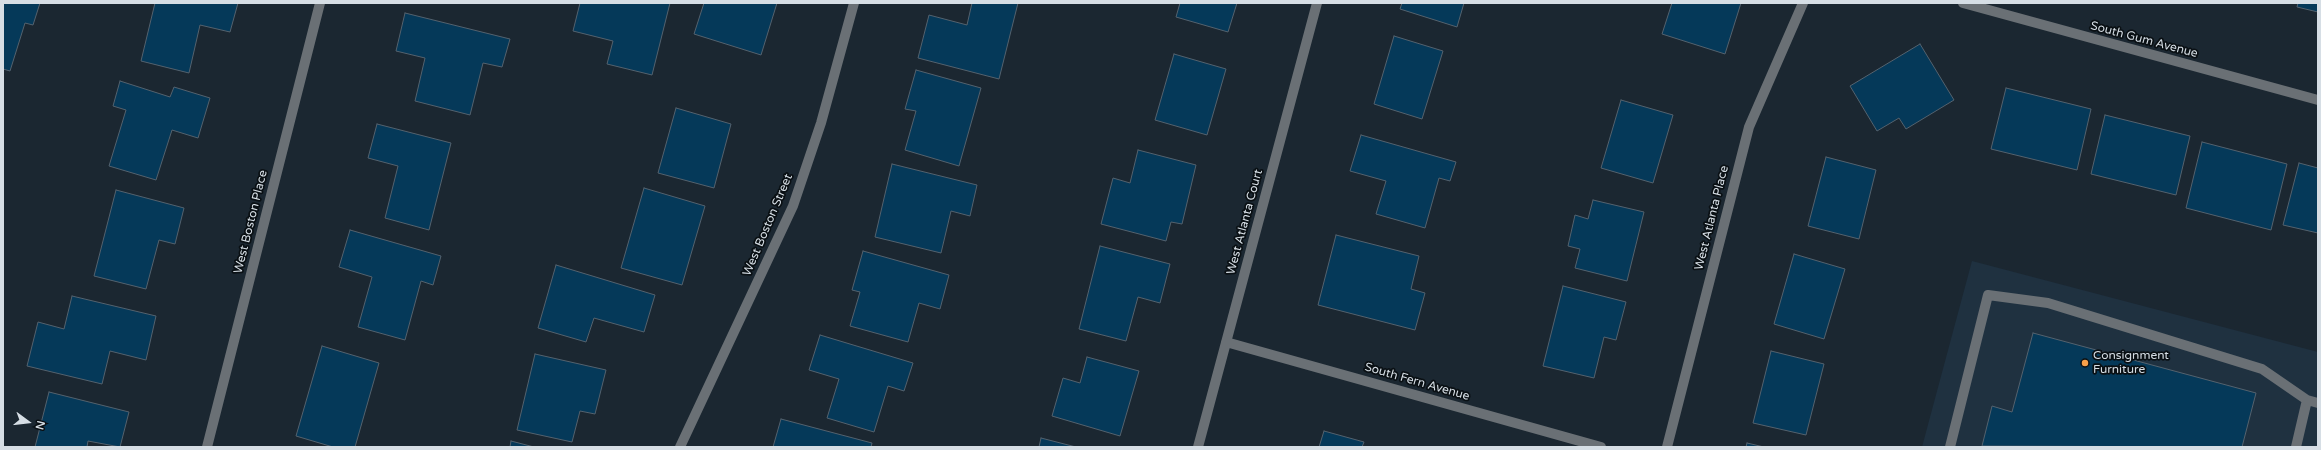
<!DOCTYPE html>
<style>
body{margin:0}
#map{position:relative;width:2321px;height:450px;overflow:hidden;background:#1b2731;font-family:"Varela Round",sans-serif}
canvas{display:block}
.frame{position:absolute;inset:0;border:4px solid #d6dee5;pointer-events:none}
.north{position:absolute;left:8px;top:402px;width:40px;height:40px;-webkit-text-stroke:3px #0a1014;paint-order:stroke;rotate:105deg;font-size:11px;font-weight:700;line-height:16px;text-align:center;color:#d6dee5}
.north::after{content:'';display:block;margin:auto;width:14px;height:18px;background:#d6dee5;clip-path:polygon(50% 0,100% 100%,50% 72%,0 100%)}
</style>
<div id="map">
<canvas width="2321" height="450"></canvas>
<div class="frame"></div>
<div class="north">N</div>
</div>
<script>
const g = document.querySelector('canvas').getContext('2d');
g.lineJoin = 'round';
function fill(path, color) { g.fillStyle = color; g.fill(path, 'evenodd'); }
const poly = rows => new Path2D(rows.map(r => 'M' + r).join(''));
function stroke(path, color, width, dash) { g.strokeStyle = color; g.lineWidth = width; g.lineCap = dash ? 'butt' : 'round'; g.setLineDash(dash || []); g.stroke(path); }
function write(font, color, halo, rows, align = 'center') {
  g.font = font + ' "Varela Round",sans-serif'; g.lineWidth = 3.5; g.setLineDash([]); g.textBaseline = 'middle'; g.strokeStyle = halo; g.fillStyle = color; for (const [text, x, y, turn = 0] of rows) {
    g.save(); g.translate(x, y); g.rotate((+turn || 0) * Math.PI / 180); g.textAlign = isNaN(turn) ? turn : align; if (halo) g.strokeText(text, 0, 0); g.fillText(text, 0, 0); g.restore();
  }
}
const built = poly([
 [1972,261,2318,352,2318,447,1922,447]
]);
const building = poly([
 [3,3,40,3,33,25,25,23,10,71,3,69,3,3],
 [155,3,238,3,230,32,200,25,189,73,141,61,155,3],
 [580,3,670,3,652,75,607,64,613,41,573,31,580,3],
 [704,3,777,3,761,55,694,34,704,3],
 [972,3,1018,3,999,79,918,58,929,15,967,25,972,3],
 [1180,3,1237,3,1228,32,1176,17,1180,3],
 [1402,3,1464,3,1457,27,1400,9,1402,3],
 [1672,3,1741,3,1725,54,1662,34,1672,3],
 [2298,3,2318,3,2318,12,2297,7,2298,3],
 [405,13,510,39,502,67,483,63,470,115,415,101,425,58,396,51,405,13],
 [1394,36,1443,51,1422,119,1374,104,1394,36],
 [1920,44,1954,100,1906,129,1899,118,1877,131,1850,86,1920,44],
 [1174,54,1226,69,1207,135,1155,120,1174,54],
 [916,70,981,88,959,166,905,150,916,111,905,109,916,70],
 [120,81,170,97,174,87,210,98,198,138,172,130,156,180,109,166,126,110,113,106,120,81],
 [2006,88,2091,109,2077,170,1991,149,2006,88],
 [1621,100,1673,115,1653,183,1601,168,1621,100],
 [676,108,731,124,714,188,658,173,676,108],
 [2105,115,2190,136,2176,195,2091,174,2105,115],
 [377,124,451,143,429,230,385,218,398,166,368,158,377,124],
 [1361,135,1456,162,1450,181,1439,178,1425,228,1376,214,1386,181,1350,171,1361,135],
 [2202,142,2287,164,2271,230,2186,208,2202,142],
 [1138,150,1196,165,1182,224,1171,222,1166,241,1101,224,1113,178,1130,183,1138,150],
 [1826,157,1876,170,1859,239,1808,226,1826,157],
 [2299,163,2318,168,2318,233,2283,225,2299,163],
 [892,164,977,185,970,216,951,211,941,253,875,237,892,164],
 [644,188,705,206,682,285,621,268,644,188],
 [116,190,184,208,175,244,159,240,146,289,94,276,116,190],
 [1593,200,1644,212,1627,281,1575,268,1580,249,1568,246,1575,215,1588,219,1593,200],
 [350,230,441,256,433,285,421,281,405,340,358,327,372,277,339,267,350,230],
 [1336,235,1419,256,1411,289,1425,293,1415,330,1318,305,1336,235],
 [1100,246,1170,264,1160,303,1138,297,1126,341,1079,329,1100,246],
 [863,251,949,275,940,309,919,303,908,342,850,326,860,292,852,290,863,251],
 [1794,254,1845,269,1824,339,1774,324,1794,254],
 [556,265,655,295,644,332,594,318,586,342,538,328,556,265],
 [1563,286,1626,302,1616,340,1604,337,1594,378,1543,366,1563,286],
 [72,296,156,316,146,360,110,351,102,384,27,366,38,322,64,329,72,296],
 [2033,333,2256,393,2242,447,1982,446,1992,406,2012,412,2033,333],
 [820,335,913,363,904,391,888,386,874,432,827,418,839,379,809,370,820,335],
 [322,346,379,363,355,447,333,447,296,436,322,346],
 [1771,351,1824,364,1806,435,1753,423,1771,351],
 [535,354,606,370,595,414,580,411,572,442,517,430,535,354],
 [1087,357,1139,371,1120,436,1052,416,1063,378,1080,383,1087,357],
 [49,392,129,412,120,447,88,441,87,447,35,447,49,392],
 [781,419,872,443,871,447,773,447,781,419],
 [1324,431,1364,442,1362,447,1319,447,1324,431],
 [1041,438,1076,447,1039,447,1041,438],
 [511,441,534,447,510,447,511,441],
 [1747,443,1764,447,1746,447,1747,443]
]);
const minor = poly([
 [1963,3,2318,100],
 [1226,342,1601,447],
 [207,447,320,3],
 [680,447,793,206,821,123,854,3],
 [1198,447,1317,3],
 [1667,447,1749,127,1803,3],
 [1950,447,1988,295,2048,303,2262,369,2307,400,2318,403],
 [2296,447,2307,400]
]);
const markers = [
 [2085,363,4,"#f8a14a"]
];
const streetNames = [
 ["South Gum Avenue",2144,40,15],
 ["West Atlanta Place",1712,218,-76],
 ["West Boston Place",251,222,-76],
 ["West Atlanta Court",1245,222,-75],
 ["West Boston Street",768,225,-67],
 ["South Fern Avenue",1417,382,16]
];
const poiNames = [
 ["Consignment",2093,356],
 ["Furniture",2093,370]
];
fill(built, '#1f3140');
fill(building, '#053959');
stroke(building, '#54626e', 1);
stroke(minor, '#6a7075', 10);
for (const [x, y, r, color] of markers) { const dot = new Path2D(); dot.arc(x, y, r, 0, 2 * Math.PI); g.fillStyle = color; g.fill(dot); stroke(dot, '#0a1014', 1.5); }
write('12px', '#d6dee5', '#0a1014', streetNames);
write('12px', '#d6dee5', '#0a1014', poiNames, 'left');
</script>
